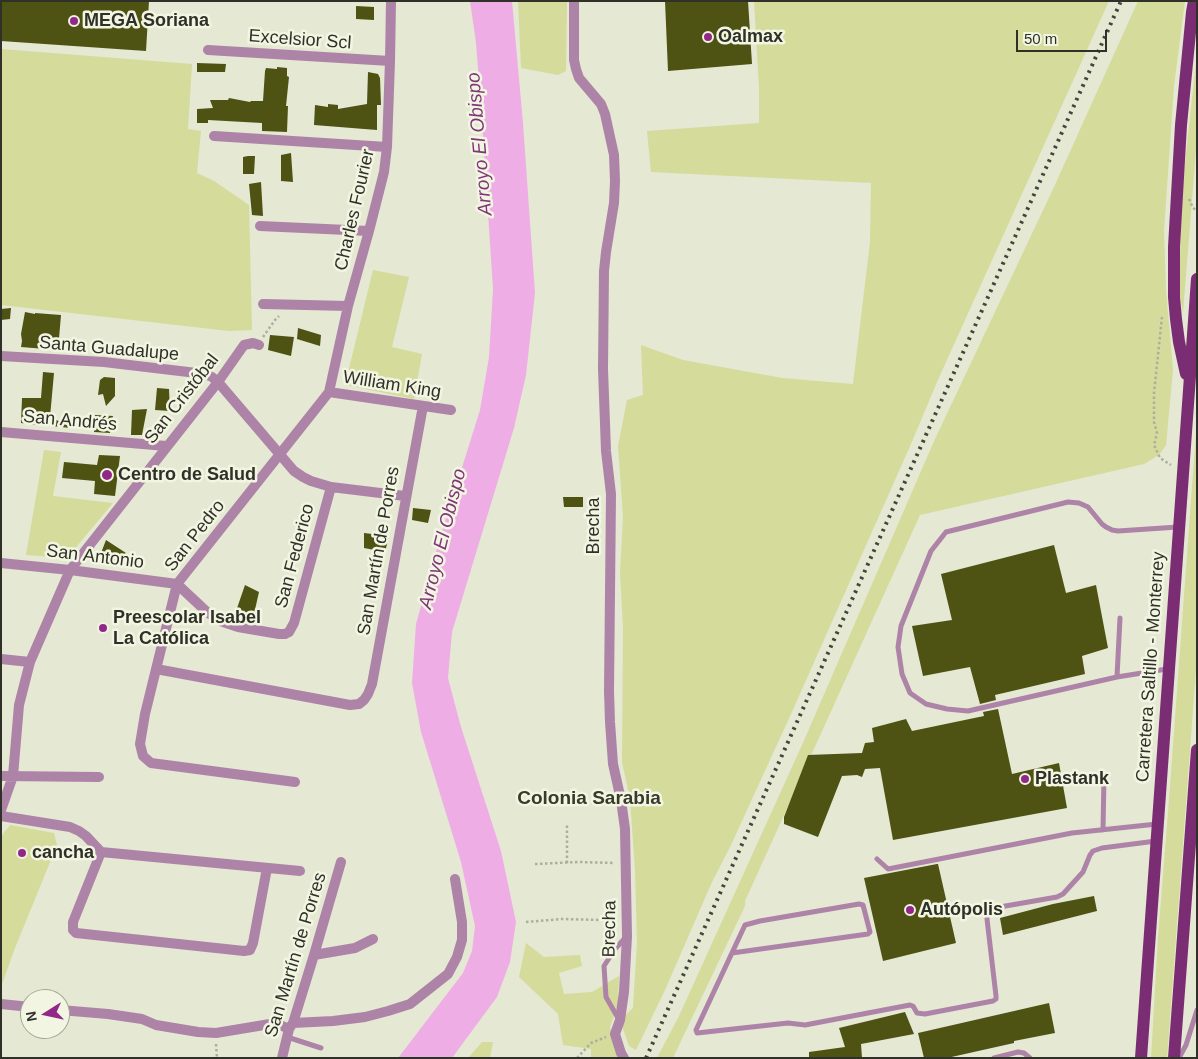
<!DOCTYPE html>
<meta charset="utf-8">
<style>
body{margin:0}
#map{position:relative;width:1198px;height:1059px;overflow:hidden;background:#e5e8d3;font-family:Helvetica,sans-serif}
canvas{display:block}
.frame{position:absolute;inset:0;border:2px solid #2f3028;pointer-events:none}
.north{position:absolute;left:20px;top:989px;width:50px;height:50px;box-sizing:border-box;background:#f2f5e1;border:1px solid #a4a697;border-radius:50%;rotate:260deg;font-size:14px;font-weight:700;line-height:20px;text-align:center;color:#2f3028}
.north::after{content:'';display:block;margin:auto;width:18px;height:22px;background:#92278a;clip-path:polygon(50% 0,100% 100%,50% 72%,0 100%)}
.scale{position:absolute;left:1016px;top:30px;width:91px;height:22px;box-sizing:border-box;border:2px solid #2f3028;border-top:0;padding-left:6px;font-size:15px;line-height:18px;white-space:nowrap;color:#2f3028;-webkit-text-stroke:4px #f2f5e1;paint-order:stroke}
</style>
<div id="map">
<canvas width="1198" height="1059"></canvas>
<div class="frame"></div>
<div class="north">N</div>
<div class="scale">50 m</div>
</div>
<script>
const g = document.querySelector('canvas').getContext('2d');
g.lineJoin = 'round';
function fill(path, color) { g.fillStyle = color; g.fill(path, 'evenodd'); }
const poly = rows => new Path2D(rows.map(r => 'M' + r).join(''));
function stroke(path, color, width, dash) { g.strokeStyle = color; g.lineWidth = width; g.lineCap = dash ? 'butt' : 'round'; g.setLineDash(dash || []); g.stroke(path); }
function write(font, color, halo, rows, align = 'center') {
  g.font = font + ' Helvetica,sans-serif'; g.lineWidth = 5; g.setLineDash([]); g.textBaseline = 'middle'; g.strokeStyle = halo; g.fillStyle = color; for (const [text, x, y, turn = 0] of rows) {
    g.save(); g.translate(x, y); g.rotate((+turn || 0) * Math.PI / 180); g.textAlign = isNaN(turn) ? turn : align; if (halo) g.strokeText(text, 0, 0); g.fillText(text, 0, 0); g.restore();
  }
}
const green = poly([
 [518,1,567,1,566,71,558,75,521,68],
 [754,1,1109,1,937,382,911,444,791,714,731,845,712,882,665,990,636,1050,629,1046,620,1020,633,1008,637,943,635,870,630,799,622,762,623,627,620,573,623,517,618,446,627,400,643,395,641,345,683,360,782,378,853,384,870,242,871,183,651,172,647,131,759,123,759,88],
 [1138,1,1185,1,1174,86,1164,231,1166,290,1173,370,1166,445,1159,455,1144,464,920,515,745,901,745,906,681,1041,673,1058,657,1058,679,1016,802,745,935,439,1054,187],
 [1,49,192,64,188,129,201,131,197,173,214,181,249,205,252,330,229,331,1,305],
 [1197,53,1197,137,1183,313,1179,289,1182,191],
 [373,270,409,277,392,347,422,354,414,399,345,385],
 [1197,419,1197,656,1167,1058,1151,1058,1158,938,1169,800],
 [44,450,61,452,53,496,113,503,67,558,26,555],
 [10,825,54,833,57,845,15,948,1,987,1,838,3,834],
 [526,943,544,957,580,955,582,966,559,973,564,994,592,992,619,976,618,1005,610,1027,618,1058,591,1058,591,1049,563,1045,558,1014,519,977],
 [482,1042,493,1042,490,1058,468,1058]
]);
const water = poly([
 [470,1,512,1,523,123,535,293,526,375,514,428,452,632,448,678,461,727,501,851,516,922,510,962,497,997,452,1058,398,1058,463,973,472,951,475,926,461,862,421,732,412,683,416,624,439,541,480,410,489,357,493,289,482,121,476,43]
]);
const building = poly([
 [1,1,149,1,146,51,1,41],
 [665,1,748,1,752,64,668,71],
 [356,6,374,7,374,20,356,19],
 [197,63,226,64,225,72,197,72],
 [277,67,287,68,287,76,289,77,286,106,288,106,287,132,262,131,262,123,208,120,208,123,197,123,197,109,213,108,210,100,228,100,229,98,250,102,251,101,263,101,265,71,266,68,277,69],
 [368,72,378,74,380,78,381,105,377,105,377,130,314,125,315,105,328,107,328,104,338,105,338,109,367,104],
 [291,153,293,182,281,181,281,155],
 [248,156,255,156,254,174,243,174,243,157],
 [261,182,263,216,252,215,249,184],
 [11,308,10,319,1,320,1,309],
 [25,312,35,314,35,313,61,315,58,350,21,347,22,341,21,334],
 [298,328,321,335,320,346,297,339],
 [270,335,294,337,291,356,268,350],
 [43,372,54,373,50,417,71,427,71,428,21,423,22,398,41,398],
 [104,377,115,378,115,396,106,406,103,394,98,395,100,380],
 [157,388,169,389,170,411,155,410],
 [147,409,142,435,131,435,132,410],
 [95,415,113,416,110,433,94,432],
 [99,455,120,456,115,496,94,494,95,481,62,478,64,462,97,465],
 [563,497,583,497,583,507,564,507],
 [413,508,431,510,428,523,412,520],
 [364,533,389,536,385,552,364,548],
 [106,540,126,553,115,563,101,553],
 [1054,545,1066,593,1096,585,1108,648,1082,656,1085,674,995,695,996,700,980,704,970,667,923,676,912,626,952,620,941,574],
 [245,585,259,592,254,614,235,614],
 [998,709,1012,774,1059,763,1067,808,893,840,880,768,865,769,862,777,857,775,842,776,818,837,784,824,784,817,808,755,862,753,865,743,874,742,872,728,906,719,912,731,984,716,983,712],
 [937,864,938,864,956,943,883,961,864,878],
 [1094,896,1097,911,1003,935,1000,918,1053,904],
 [1049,1003,1055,1033,1014,1041,1014,1043,947,1058,924,1058,918,1033],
 [905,1012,914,1034,861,1044,862,1058,809,1058,809,1052,845,1047,839,1028]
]);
const path = poly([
 [1189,199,1193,208,1197,211],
 [1162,317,1154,393,1154,422,1157,433,1154,445,1160,458,1171,465],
 [263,337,275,320,279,316],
 [567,863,567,825],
 [535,864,578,862,615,863],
 [526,922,562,919,602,920,615,919],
 [216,1044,217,1058],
 [577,1058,591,1043,606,1037]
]);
const lane = poly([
 [1167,669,1117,677,968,711,947,709,926,704,910,693,902,674,898,647,901,626,931,551,946,532,1068,502,1079,503,1088,507,1102,524,1106,527,1112,530,1118,531,1178,527],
 [1117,677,1120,618],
 [1103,830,1104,777],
 [877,859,888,869,1072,833,1157,824],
 [732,953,868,934,870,932,863,905,859,904,760,921,745,925,696,1030,697,1033,788,1023,805,1025,910,1005,913,1006,917,1013,925,1014,993,1001,996,999,996,996,987,919,988,911,994,908,1057,897,1063,894,1083,872,1090,855,1093,851,1102,848,1156,841],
 [618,1018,606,997,604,966,615,949,626,937],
 [287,1037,321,1048],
 [994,1058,1018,1052,1024,1053,1030,1058],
 [1179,1058,1186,1045,1197,1010]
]);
const street = poly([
 [574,1,574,60,576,69,579,78,601,104,605,114,614,155,615,181,614,203,606,252,604,271,603,369,606,451,611,494,609,691,610,722,613,764,621,800,625,829,627,936,624,992,620,1020,615,1034,621,1053,624,1058],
 [208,50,390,61],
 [214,136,387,147],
 [260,226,369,231],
 [263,304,348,306],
 [1,356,104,362,205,374,212,377,218,382,294,471,303,477,311,481,331,487,405,496],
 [329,392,451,410],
 [1,432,166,446],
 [1,563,70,570,177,584,208,613,223,622,238,627,279,634,285,634,289,632,294,623,331,487],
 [1,659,30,662],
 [156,669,350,705,359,704,364,700,368,694,372,684,423,406],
 [1,776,99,777],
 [295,782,151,763,143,756,140,744,145,714,177,584,329,392,348,306,369,231,384,172,387,147,390,61,391,1],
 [1,810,13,776,19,705,30,662,70,570,218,382,244,345,253,343,259,345],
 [1,816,70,827,79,831,86,836,101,852,300,871],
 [101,852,73,922,73,930,76,933,244,951,250,950,253,943,267,868],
 [314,955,355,948,373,939],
 [1,1004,30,1007],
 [60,1010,108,1014,142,1019,156,1025,198,1032,216,1033,270,1024,280,1025,289,1029],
 [293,1023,333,1021,365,1017,388,1011,410,1004,448,974,457,957,462,940,462,922,455,879],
 [282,1058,289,1029,293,1023,314,955,341,862]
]);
const primary = poly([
 [1186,374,1179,342,1176,319,1174,297,1174,247,1181,125,1192,12,1194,1],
 [1141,1058,1197,279],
 [1174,1058,1197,750]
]);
const rail = poly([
 [646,1058,1121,1]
]);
const markers = [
 [74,21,5,"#92278a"],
 [708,37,5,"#92278a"],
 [107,475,6,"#92278a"],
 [103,628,5,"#92278a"],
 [1025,779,5,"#92278a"],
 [22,853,5,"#92278a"],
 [910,910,5,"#92278a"]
];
const poiNames = [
 ["MEGA Soriana",84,21],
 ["Oalmax",718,37],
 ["Centro de Salud",118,475],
 ["Preescolar Isabel",113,618],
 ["La Católica",113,639],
 ["Plastank",1035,779],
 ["cancha",32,853],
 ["Autópolis",920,910]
];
const streetNames = [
 ["Excelsior Scl",300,40,4],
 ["Charles Fourier",355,210,-77],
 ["Santa Guadalupe",109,349,5],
 ["William King",392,385,9],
 ["San Cristóbal",182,399,-52],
 ["San Andrés",70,421,5],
 ["Brecha",594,526,-90],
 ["San Pedro",195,536,-52],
 ["San Martín de Porres",379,551,-80],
 ["San Federico",295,556,-75],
 ["San Antonio",95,557,7],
 ["Carretera Saltillo - Monterrey",1151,667,-86],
 ["Brecha",610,929,-89],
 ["San Martín de Porres",296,955,-73]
];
const waterNames = [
 ["Arroyo El Obispo",480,144,-95],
 ["Arroyo El Obispo",443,539,-76]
];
const neighbourhoodNames = [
 ["Colonia Sarabia",589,799]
];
fill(green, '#d4db9b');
fill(water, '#eeaee5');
fill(building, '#4e5213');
stroke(path, '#adaf9e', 2.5, [2.5, 2.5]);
stroke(lane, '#ae83a8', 5);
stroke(street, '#ae83a8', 10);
stroke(primary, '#7a2d73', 12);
stroke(rail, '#43443b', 4, [2.5, 5]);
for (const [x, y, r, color] of markers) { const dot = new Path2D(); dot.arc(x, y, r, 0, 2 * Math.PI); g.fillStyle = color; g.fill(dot); stroke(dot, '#f2f5e1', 2); }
write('bold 18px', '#2f3028', '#f2f5e1', poiNames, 'left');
write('18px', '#2f3028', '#f2f5e1', streetNames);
write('italic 19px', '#7f3578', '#f2f5e1', waterNames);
write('bold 19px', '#383a2a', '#f2f5e1', neighbourhoodNames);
</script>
